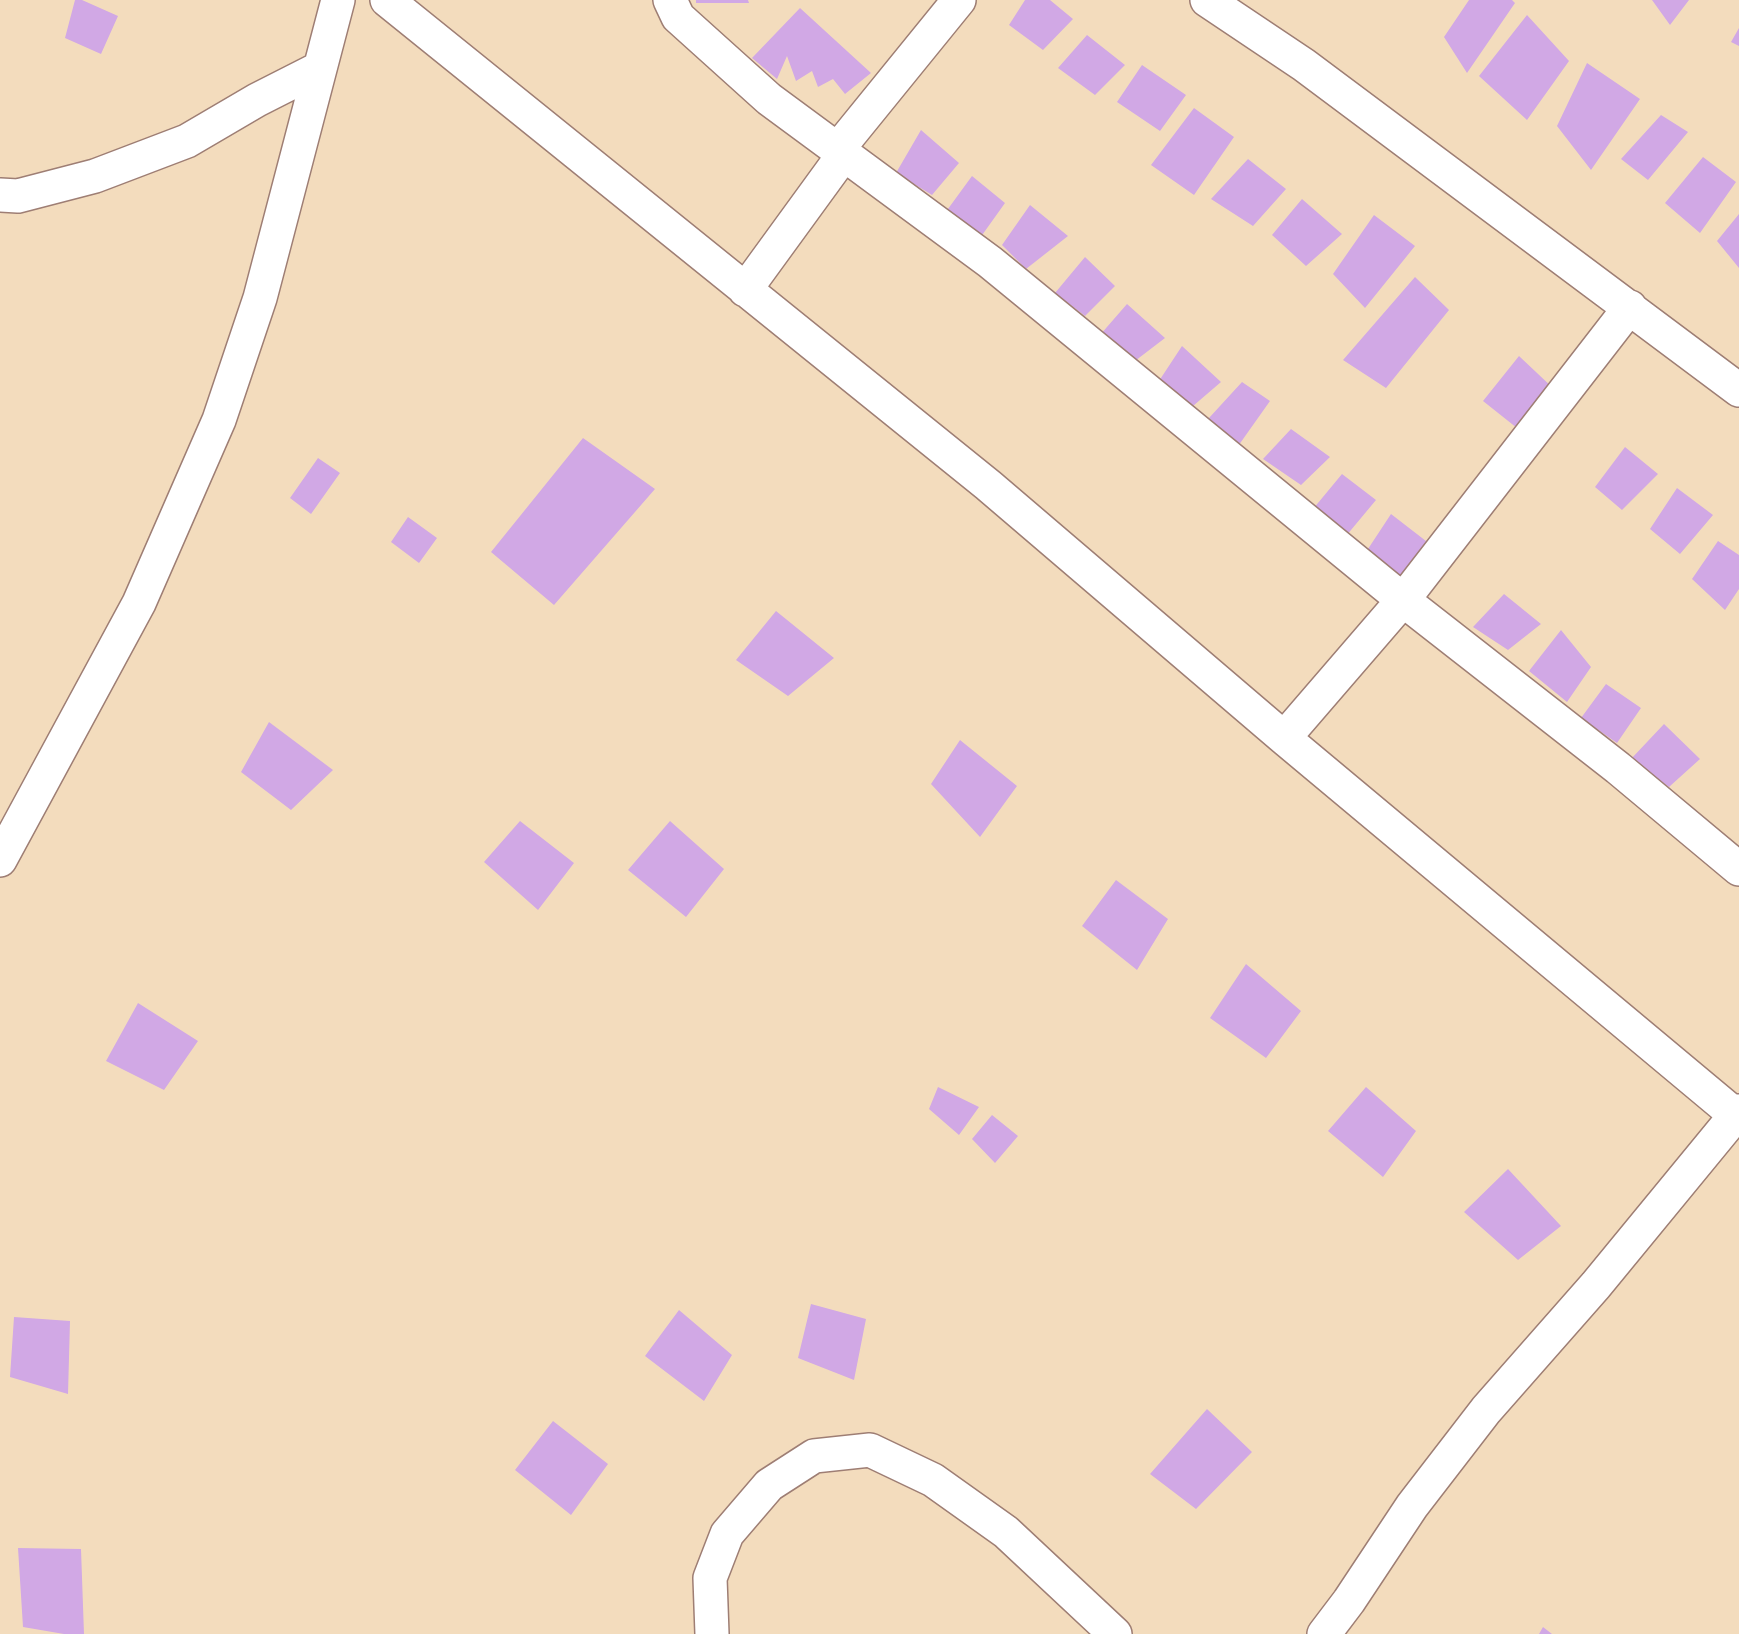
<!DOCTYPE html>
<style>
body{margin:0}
canvas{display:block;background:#f3dcbd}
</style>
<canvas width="1739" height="1634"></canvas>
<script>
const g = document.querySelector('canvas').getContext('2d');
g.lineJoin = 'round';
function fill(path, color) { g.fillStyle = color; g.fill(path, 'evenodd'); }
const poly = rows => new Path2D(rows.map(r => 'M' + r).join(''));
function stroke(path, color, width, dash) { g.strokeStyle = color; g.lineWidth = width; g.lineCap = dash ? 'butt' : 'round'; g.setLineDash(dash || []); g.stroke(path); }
const building = poly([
 [75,0,82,0,118,16,101,54,65,38],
 [696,0,748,0,749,3,696,3],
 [1025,0,1050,0,1073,19,1043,50,1009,25],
 [1469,0,1512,0,1515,3,1467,73,1444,37],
 [1652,0,1689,0,1670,25],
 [800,8,871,73,845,94,833,79,818,87,812,71,796,81,787,56,777,79,752,58],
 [1527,15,1569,61,1527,120,1479,76],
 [1739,28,1739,46,1731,42],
 [1087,35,1125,65,1095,95,1058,68],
 [1587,63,1640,99,1591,170,1557,126],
 [1142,65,1186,95,1160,131,1117,102],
 [1194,108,1234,137,1194,195,1151,165],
 [1661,115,1688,132,1648,180,1621,159],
 [921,130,959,163,932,195,896,173],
 [1703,157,1736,182,1700,233,1665,203],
 [1248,159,1286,189,1253,226,1211,199],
 [972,176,1005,203,980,238,945,213],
 [1302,199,1342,234,1306,266,1272,235],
 [1030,205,1068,236,1026,269,1002,245],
 [1739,214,1739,268,1717,241],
 [1374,215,1415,246,1365,308,1333,274],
 [1085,257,1115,286,1085,316,1055,293],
 [1415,277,1449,310,1386,388,1343,360],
 [1127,304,1165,338,1131,364,1100,335],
 [1182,346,1221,382,1193,406,1157,384],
 [1519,356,1554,389,1517,428,1483,401],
 [1242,382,1270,401,1236,449,1209,418],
 [1291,429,1330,457,1301,485,1263,459],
 [583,438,655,489,554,605,491,552],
 [1625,447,1658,474,1622,510,1595,487],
 [318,458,340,473,311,514,290,498],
 [1342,474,1376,500,1346,536,1313,509],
 [1677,488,1713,515,1680,554,1650,529],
 [1391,514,1435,548,1401,577,1366,552],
 [408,517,437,538,419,563,391,542],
 [1718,541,1739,555,1739,589,1725,610,1692,579],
 [1504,594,1541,624,1508,650,1473,627],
 [776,611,834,658,788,696,736,660],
 [1561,630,1591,667,1567,702,1529,671],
 [1606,684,1641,708,1617,743,1581,718],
 [269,722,333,770,291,810,241,772],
 [1664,724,1700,759,1669,787,1631,759],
 [960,740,1017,786,980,837,931,784],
 [520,821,574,863,538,910,484,862],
 [670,821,724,869,686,917,628,870],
 [1116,880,1168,919,1137,970,1082,926],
 [1246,964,1301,1011,1266,1058,1210,1018],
 [138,1003,198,1041,164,1090,106,1061],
 [938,1087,979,1107,959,1135,929,1109],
 [1366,1087,1416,1131,1383,1177,1328,1131],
 [992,1115,1018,1136,995,1163,972,1139],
 [1508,1169,1561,1226,1518,1260,1464,1212],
 [811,1304,866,1319,854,1380,798,1358],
 [679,1310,732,1355,704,1401,645,1356],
 [14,1317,70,1321,68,1394,10,1377],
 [1207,1409,1252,1452,1196,1509,1150,1474],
 [553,1421,608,1464,571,1515,515,1470],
 [18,1548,81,1549,84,1634,64,1634,23,1627],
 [1543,1627,1552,1634,1539,1634]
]);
const street = poly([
 [387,0,988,485,1284,738,1739,1118],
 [670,0,678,17,769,99,990,262,1403,600,1618,768,1739,869],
 [1207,0,1304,65,1739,390],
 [838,149,959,0],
 [0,195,18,196,95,176,187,141,257,100,320,68],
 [745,290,844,154],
 [1284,738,1403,600,1630,307],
 [0,860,139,603,219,420,260,298,338,0],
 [712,1634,710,1578,727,1534,769,1485,814,1456,870,1450,933,1480,1006,1532,1115,1634],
 [1324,1634,1349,1601,1412,1506,1486,1410,1596,1285,1739,1111]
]);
fill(building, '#d1a8e5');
stroke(street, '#9e7e74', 36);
stroke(street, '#fff', 33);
</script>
